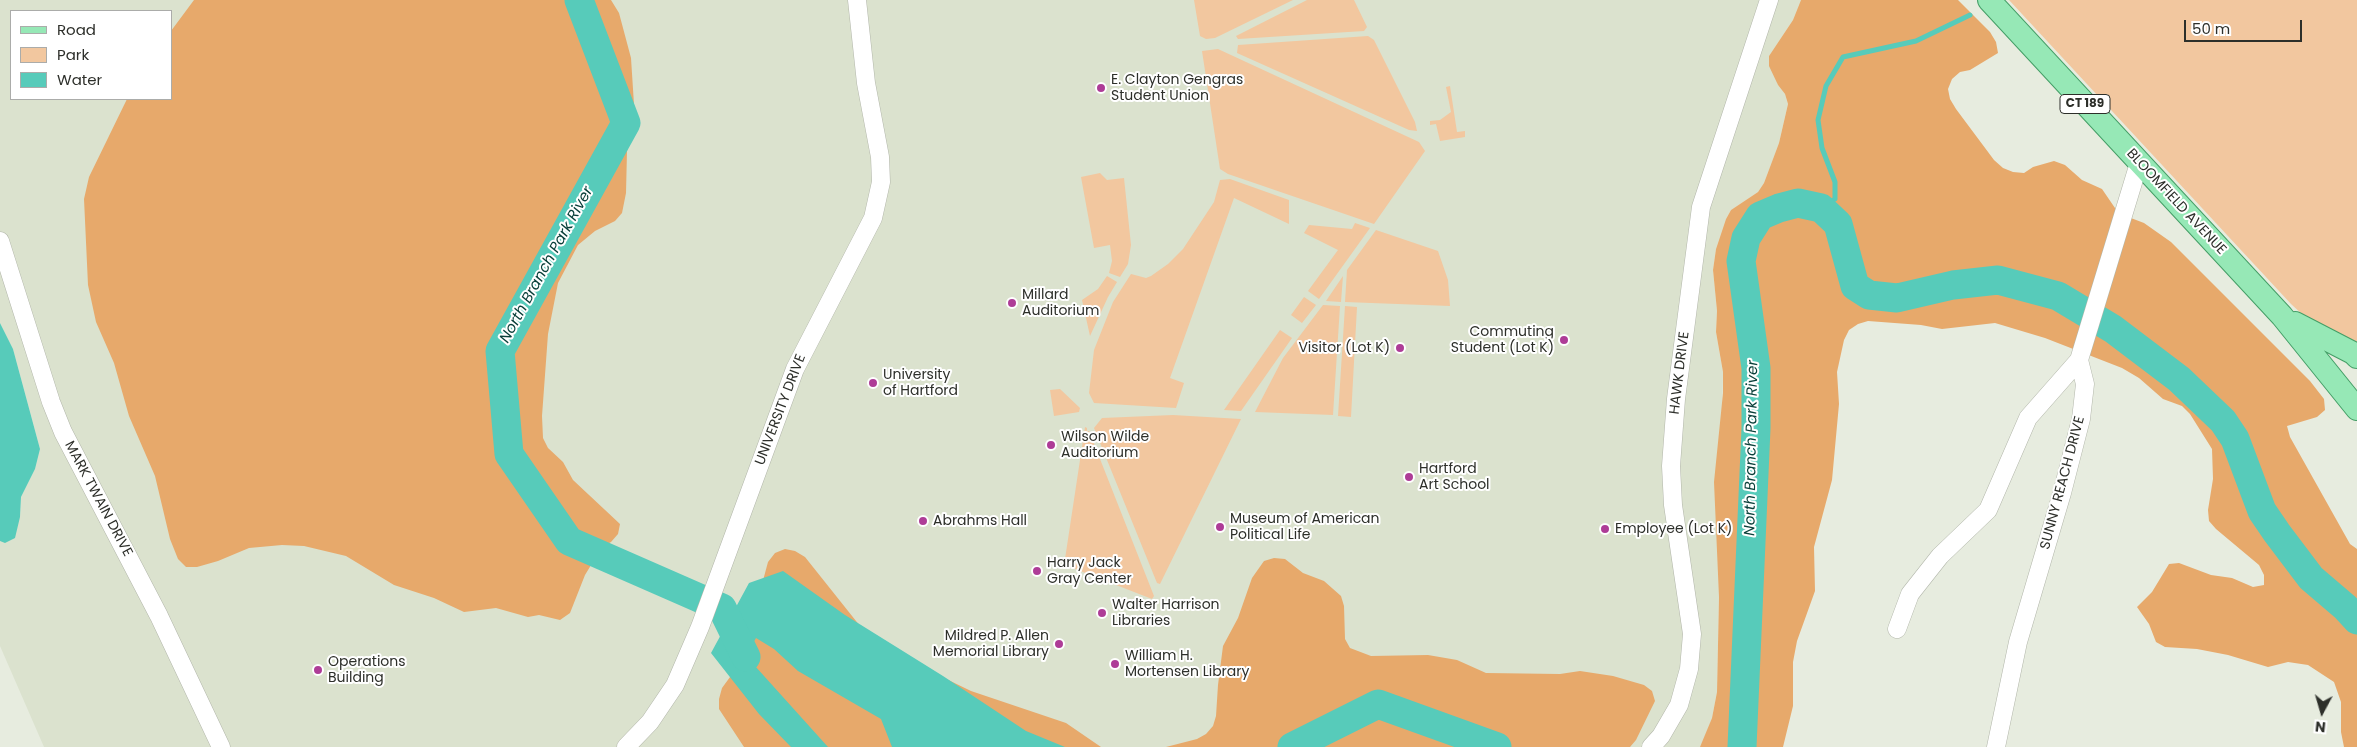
<!DOCTYPE html>
<style>
body{margin:0}
#map{position:relative;width:2357px;height:747px;overflow:hidden;background:#e7ecdf;font-family:Poppins,sans-serif}
canvas{display:block}
.legend{position:absolute;left:10px;top:10px;width:162px;height:90px;box-sizing:border-box;background:#fff;border:1px solid #abacaa;margin:0;padding:6px 9px;list-style:none;font-size:15px;color:#2d2f2a}
.legend li{display:flex;align-items:center;gap:10px;height:25px}
.legend b{width:25px;border:1px solid #abacaa}
.north{position:absolute;left:2297px;top:687px;width:50px;height:50px;-webkit-text-stroke:4px #fff;paint-order:stroke;rotate:186deg;font-size:14px;font-weight:700;line-height:20px;text-align:center;color:#2d2f2a}
.north::after{content:'';display:block;margin:auto;width:18px;height:22px;background:#2d2f2a;clip-path:polygon(50% 0,100% 100%,50% 72%,0 100%)}
.scale{position:absolute;left:2184px;top:20px;width:118px;height:22px;box-sizing:border-box;border:2px solid #2d2f2a;border-top:0;padding-left:6px;font-size:15px;line-height:18px;white-space:nowrap;color:#2d2f2a;-webkit-text-stroke:4px #fff;paint-order:stroke}
</style>
<div id="map">
<canvas width="2357" height="747"></canvas>
<ul class="legend">
<li><b style="height:6px;background:#96e8b6"></b>Road</li>
<li><b style="height:14px;background:#f2c79f"></b>Park</li>
<li><b style="height:14px;background:#57cbba"></b>Water</li>
</ul>
<div class="north">N</div>
<div class="scale">50 m</div>
</div>
<script>
const g = document.querySelector('canvas').getContext('2d');
g.lineJoin = 'round';
function fill(path, color) { g.fillStyle = color; g.fill(path, 'evenodd'); }
const poly = rows => new Path2D(rows.map(r => 'M' + r).join(''));
function stroke(path, color, width, dash) { g.strokeStyle = color; g.lineWidth = width; g.lineCap = dash ? 'butt' : 'round'; g.setLineDash(dash || []); g.stroke(path); }
function write(font, color, halo, rows, align = 'center') {
  g.font = font + ' Poppins,sans-serif'; g.lineWidth = 4; g.setLineDash([]); g.textBaseline = 'middle'; g.strokeStyle = halo; g.fillStyle = color; for (const [text, x, y, turn = 0] of rows) {
    g.save(); g.translate(x, y); g.rotate((+turn || 0) * Math.PI / 180); g.textAlign = isNaN(turn) ? turn : align; if (halo) g.strokeText(text, 0, 0); g.fillText(text, 0, 0); g.restore();
  }
}
const built = poly([
 [0,0,1801,0,1793,20,1769,56,1778,85,1785,94,1788,104,1779,143,1764,183,1758,192,1731,210,1726,219,1716,249,1713,270,1717,311,1716,332,1723,372,1719,597,1717,692,1712,718,1703,743,1700,747,44,747,0,646,0,541,5,542,20,517,21,497,35,469,40,449,13,349,0,323],
 [11,11,171,11,171,99,11,99]
]);
const green = poly([
 [1194,0,1293,0,1215,38,1206,39,1200,36],
 [1307,0,1354,0,1367,27,1364,31,1238,39,1236,36],
 [2009,0,2357,0,2357,348,2303,315,2291,304],
 [1368,36,1374,40,1415,122,1417,131,1409,130,1237,53,1238,45],
 [1218,49,1419,142,1425,151,1374,224,1228,174,1220,169,1202,51],
 [1450,86,1457,132,1465,131,1465,137,1440,141,1436,124,1430,125,1430,121,1440,120,1451,112,1446,87],
 [1100,173,1107,180,1124,178,1131,245,1128,264,1120,277,1109,273,1112,261,1110,245,1094,248,1081,177],
 [1230,179,1289,200,1289,224,1234,198,1170,378,1184,383,1176,408,1094,403,1089,393,1094,350,1113,302,1131,274,1146,278,1151,276,1168,264,1183,249,1214,202,1220,180],
 [1355,223,1370,228,1319,299,1308,291,1338,250,1304,233,1309,225,1352,229],
 [1376,230,1438,251,1448,280,1450,306,1345,302,1347,270],
 [1107,276,1117,282,1108,297,1090,336,1082,300,1098,289],
 [1343,276,1341,302,1326,301],
 [1304,297,1316,305,1302,323,1291,315],
 [1323,305,1340,306,1333,415,1255,412,1283,358],
 [1345,306,1357,307,1351,417,1338,416],
 [1280,330,1292,338,1241,411,1224,410],
 [1060,389,1080,408,1079,412,1054,416,1050,390],
 [1173,415,1241,419,1160,584,1157,583,1094,428,1102,418],
 [1085,427,1087,428,1087,431,1089,431,1154,596,1152,599,1070,567,1065,559]
]);
const forest = poly([
 [194,0,611,0,619,13,631,58,635,120,627,151,626,193,622,213,615,221,595,231,578,245,558,283,548,334,542,416,543,438,548,448,563,462,573,480,620,524,618,534,611,542,602,547,585,575,570,613,560,620,539,615,528,617,496,608,464,612,434,598,394,585,346,556,304,546,282,545,249,548,218,561,197,567,186,567,178,559,170,539,155,476,129,416,114,363,96,322,88,285,84,199,89,177,127,99,171,99,171,31],
 [1801,0,1958,0,1990,32,1996,42,1998,53,1970,70,1960,72,1952,79,1948,89,1950,99,1956,109,1994,160,2003,168,2013,172,2024,173,2033,167,2054,161,2065,165,2082,180,2102,189,2115,208,2123,215,2144,223,2171,242,2310,381,2324,399,2325,410,2317,417,2287,426,2290,437,2350,544,2357,549,2357,747,2344,747,2341,732,2341,702,2334,682,2308,665,2288,662,2268,667,2228,655,2197,649,2165,647,2156,642,2149,624,2137,607,2152,592,2169,564,2179,563,2211,575,2232,578,2253,587,2264,585,2264,575,2259,565,2216,529,2209,521,2208,510,2213,479,2212,449,2190,414,2182,406,2163,399,2139,378,2122,368,2045,338,1995,323,1942,329,1921,325,1868,321,1858,324,1849,330,1844,340,1837,372,1839,404,1832,480,1814,547,1815,591,1797,641,1793,662,1793,706,1783,747,1700,747,1712,718,1717,692,1719,597,1714,482,1723,393,1723,372,1716,332,1717,311,1713,270,1716,249,1726,219,1731,210,1758,192,1764,183,1779,143,1788,104,1785,94,1778,85,1769,66,1769,56,1793,20],
 [785,549,795,551,805,557,860,626,905,659,971,691,1066,723,1101,747,744,747,719,709,719,699,722,688,741,662,768,562,775,553],
 [1274,558,1285,559,1303,573,1324,581,1341,596,1344,606,1345,639,1350,648,1371,656,1428,655,1457,660,1486,673,1560,674,1580,671,1613,676,1644,685,1652,691,1655,701,1636,740,1630,747,1166,747,1197,739,1206,734,1213,726,1216,716,1218,685,1223,646,1238,618,1252,578,1264,561]
]);
const water = poly([
 [0,323,13,349,40,449,35,469,21,497,20,517,15,538,5,543,0,541],
 [783,571,845,615,943,676,1026,731,1065,747,892,747,881,719,798,671,774,649,756,638,746,656,828,747,791,747,759,714,711,653,749,583]
]);
const stream = poly([
 [1821,208,1835,199,1835,182,1822,148,1818,120,1826,86,1843,57,1916,41,1970,15]
]);
const river = poly([
 [579,0,626,123,500,351,509,454,569,541,722,608,746,657],
 [1292,747,1378,704,1497,747],
 [1742,747,1756,428,1756,368,1741,261,1746,238,1760,216,1779,208,1798,203,1821,208,1838,224,1855,286,1869,295,1897,298,1953,285,1998,280,2058,296,2113,329,2179,379,2223,421,2235,439,2262,511,2277,533,2311,578,2345,607,2357,620]
]);
const minor = poly([
 [0,241,51,402,63,432,159,616,221,747],
 [1897,629,1910,594,1940,556,1988,510,2028,418,2079,360],
 [626,747,650,722,675,685,700,627,795,369,873,218,881,182,880,157,866,83,857,0],
 [1651,747,1661,736,1679,705,1689,669,1692,634,1673,505,1671,466,1676,399,1701,207,1769,0],
 [1996,747,2018,642,2062,493,2081,419,2085,384,2079,360,2139,163]
]);
const major = poly([
 [1989,0,2282,316,2357,409],
 [2295,323,2353,353,2357,357]
]);
const markers = [
 [1101,88,5,"#ae3c97"],
 [1012,303,5,"#ae3c97"],
 [1564,340,5,"#ae3c97"],
 [1400,348,5,"#ae3c97"],
 [873,383,5,"#ae3c97"],
 [1051,445,5,"#ae3c97"],
 [1409,477,5,"#ae3c97"],
 [923,521,5,"#ae3c97"],
 [1220,527,5,"#ae3c97"],
 [1605,529,5,"#ae3c97"],
 [1037,571,5,"#ae3c97"],
 [1102,613,5,"#ae3c97"],
 [1059,644,5,"#ae3c97"],
 [1115,664,5,"#ae3c97"],
 [318,670,5,"#ae3c97"]
];
const shields = [
 [2085,104,50]
];
const shieldNames = [
 ["CT 189",2085,104]
];
const poiNames = [
 ["E. Clayton Gengras",1111,80],
 ["Student Union",1111,96],
 ["Millard",1022,295],
 ["Auditorium",1022,311],
 ["Commuting",1554,332,"right"],
 ["Student (Lot K)",1554,348,"right"],
 ["Visitor (Lot K)",1390,348,"right"],
 ["University",883,375],
 ["of Hartford",883,391],
 ["Wilson Wilde",1061,437],
 ["Auditorium",1061,453],
 ["Hartford",1419,469],
 ["Art School",1419,485],
 ["Museum of American",1230,519],
 ["Political Life",1230,535],
 ["Abrahms Hall",933,521],
 ["Employee (Lot K)",1615,529],
 ["Harry Jack",1047,563],
 ["Gray Center",1047,579],
 ["Walter Harrison",1112,605],
 ["Libraries",1112,621],
 ["Mildred P. Allen",1049,636,"right"],
 ["Memorial Library",1049,652,"right"],
 ["William H.",1125,656],
 ["Mortensen Library",1125,672],
 ["Operations",328,662],
 ["Building",328,678]
];
const streetNames = [
 ["BLOOMFIELD AVENUE",2176,202,47],
 ["HAWK DRIVE",1680,373,-83],
 ["UNIVERSITY DRIVE",781,410,-69],
 ["SUNNY REACH DRIVE",2063,483,-75],
 ["MARK TWAIN DRIVE",98,499,62]
];
const waterNames = [
 ["North Branch Park River",547,265,-61],
 ["North Branch Park River",1752,448,-89]
];
fill(built, '#dbe2ce');
fill(green, '#f2c79f');
fill(forest, '#e7a96b');
fill(water, '#57cbba');
stroke(stream, '#57cbba', 5);
stroke(river, '#57cbba', 29);
stroke(minor, '#b2b6aa', 19);
stroke(major, '#449e66', 24);
stroke(minor, '#fff', 18);
stroke(major, '#96e8b6', 22);
for (const [x, y, r, color] of markers) { const dot = new Path2D(); dot.arc(x, y, r, 0, 2 * Math.PI); g.fillStyle = color; g.fill(dot); stroke(dot, '#fff', 2); }
for (const [x, y, w] of shields) { const box = new Path2D(); box.roundRect(x - w / 2, y - 9.5, w, 19, 4); g.fillStyle = '#fff'; g.fill(box); stroke(box, '#2d2f2a', 1); }
write('bold 12px', '#2d2f2a', null, shieldNames);
write('14px', '#2d2f2a', '#fff', poiNames, 'left');
write('14px', '#2d2f2a', '#fff', streetNames);
write('italic 15px', '#0a403a', '#fff', waterNames);
</script>
